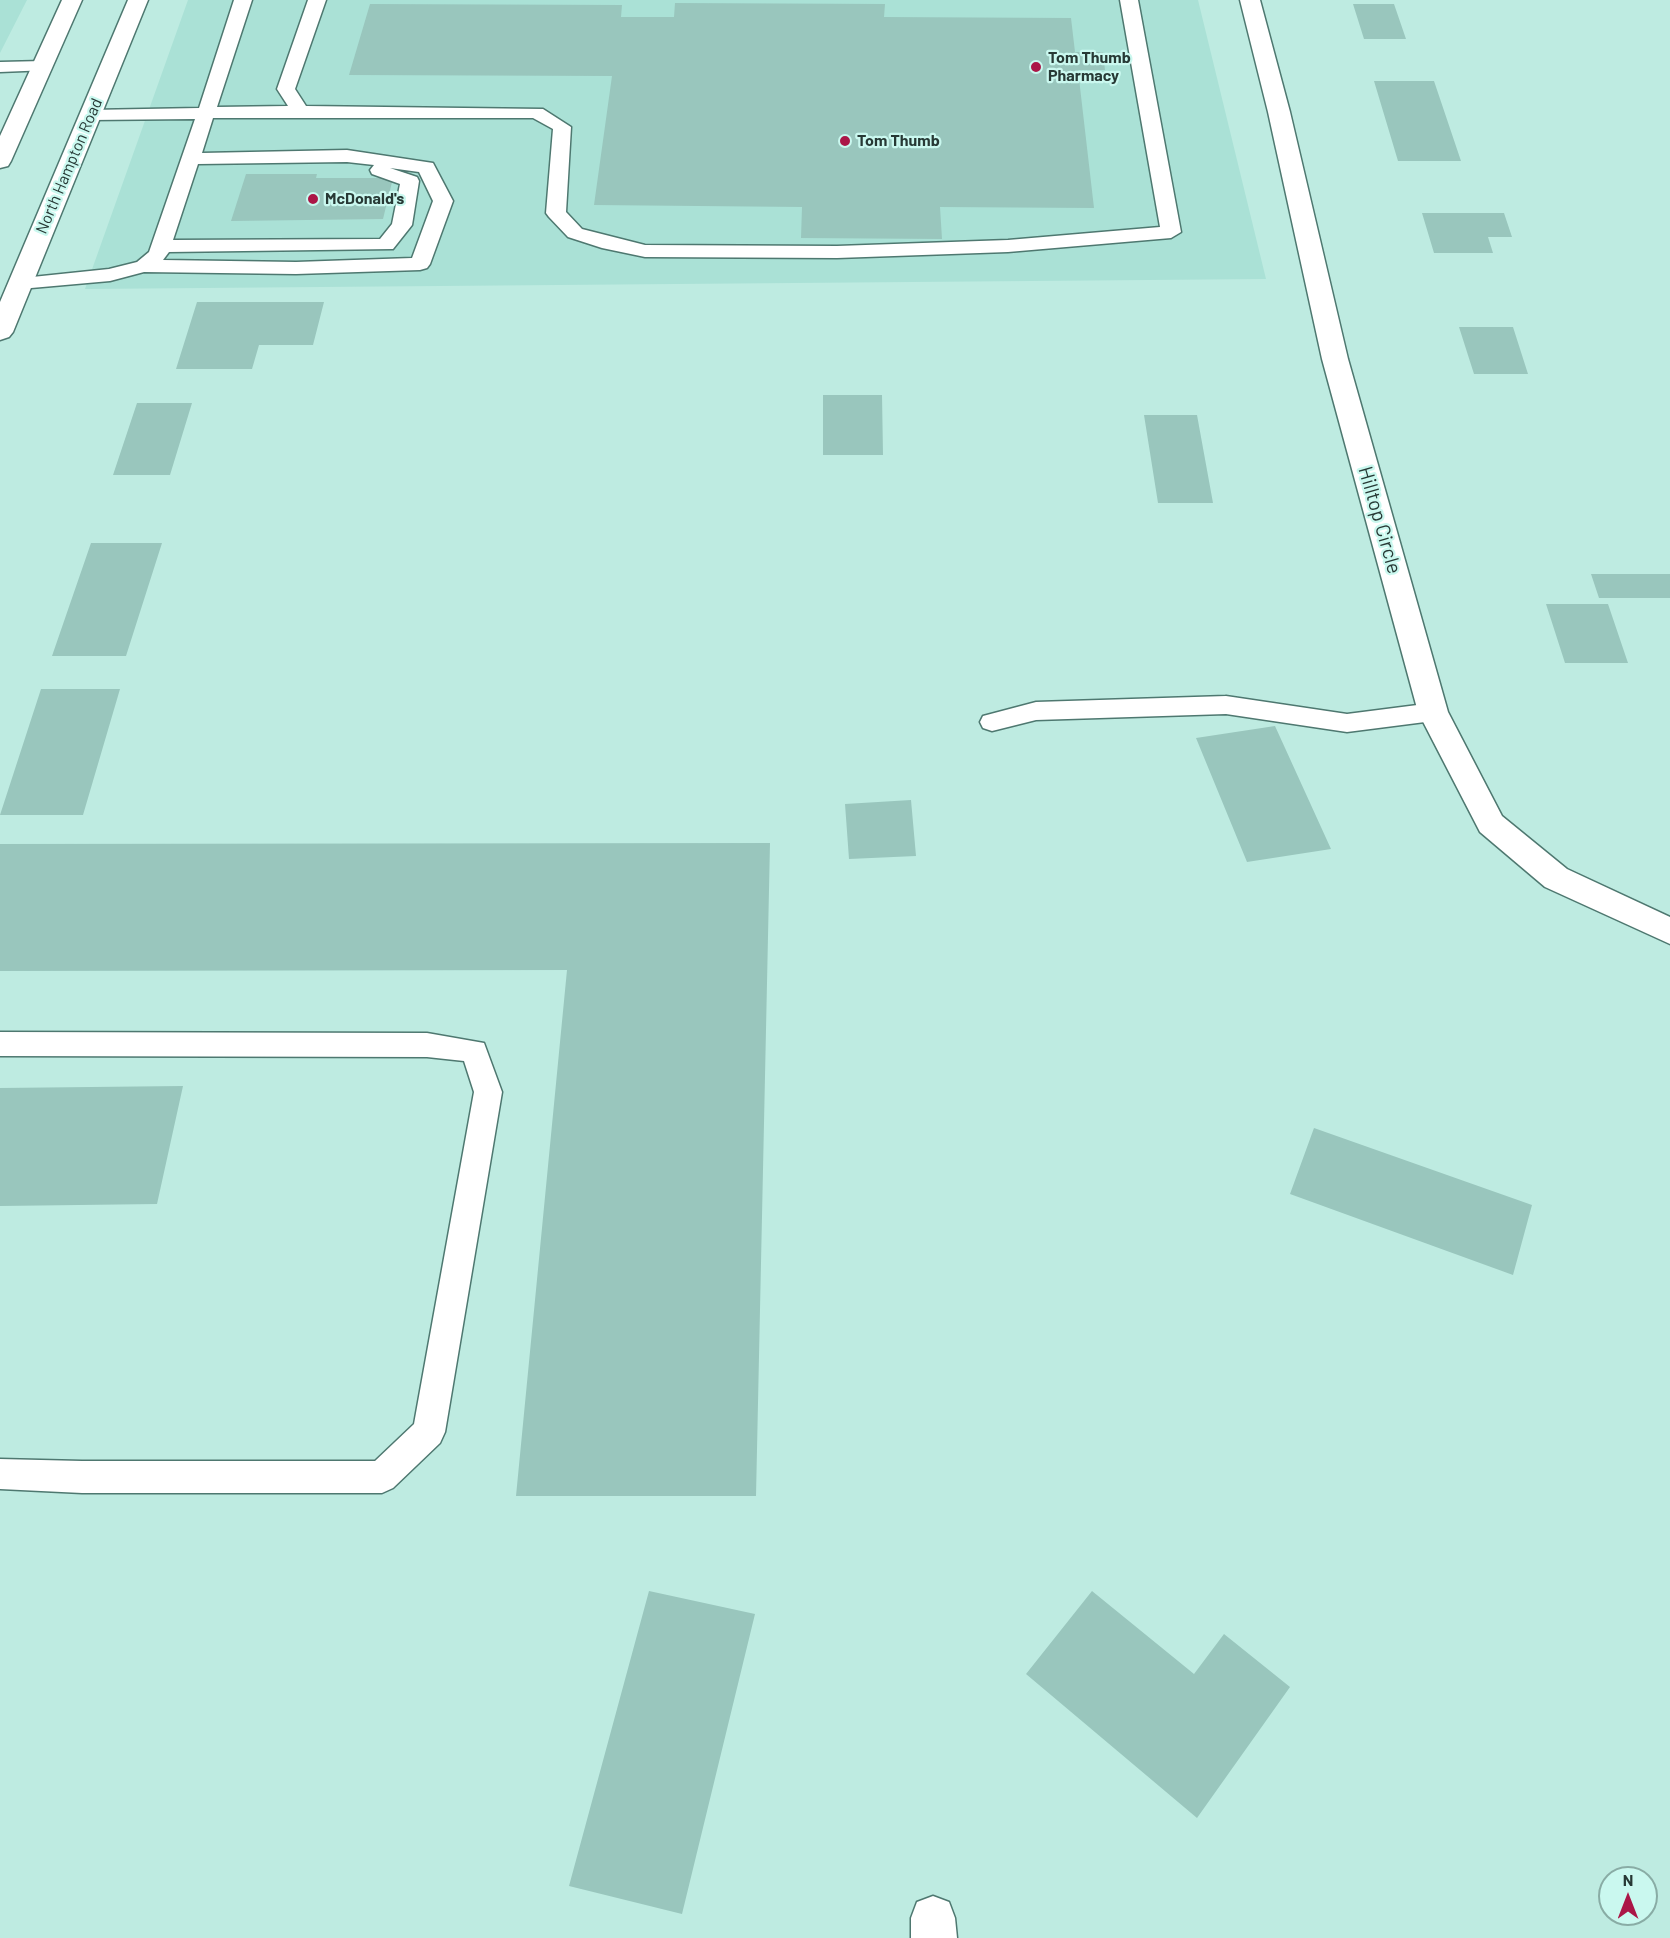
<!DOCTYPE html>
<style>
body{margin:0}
#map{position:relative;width:1670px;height:1938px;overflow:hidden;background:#beebe1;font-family:Barlow,sans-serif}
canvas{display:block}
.north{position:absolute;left:1598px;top:1866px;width:60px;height:60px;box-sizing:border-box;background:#caf8ef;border:2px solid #89aca5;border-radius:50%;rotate:0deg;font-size:16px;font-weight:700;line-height:24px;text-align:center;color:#273935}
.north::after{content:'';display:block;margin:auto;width:21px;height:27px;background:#ab1647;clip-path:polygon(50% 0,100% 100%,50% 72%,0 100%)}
</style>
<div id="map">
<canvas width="1670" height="1938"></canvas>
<div class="north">N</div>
</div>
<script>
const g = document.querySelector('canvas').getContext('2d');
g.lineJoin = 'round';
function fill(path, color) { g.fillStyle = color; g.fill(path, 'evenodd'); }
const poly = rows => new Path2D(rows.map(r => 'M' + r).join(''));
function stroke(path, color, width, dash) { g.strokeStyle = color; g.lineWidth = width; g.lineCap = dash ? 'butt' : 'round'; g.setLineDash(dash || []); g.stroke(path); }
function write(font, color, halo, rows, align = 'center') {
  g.font = font + ' Barlow,sans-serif'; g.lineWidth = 4.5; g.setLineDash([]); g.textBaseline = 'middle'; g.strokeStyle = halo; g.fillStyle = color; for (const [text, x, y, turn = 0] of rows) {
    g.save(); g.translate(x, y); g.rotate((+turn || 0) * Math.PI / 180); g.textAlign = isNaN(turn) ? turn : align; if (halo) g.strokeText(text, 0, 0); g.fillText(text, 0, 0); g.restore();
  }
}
const built = poly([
 [0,0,27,0,0,53],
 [188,0,1198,0,1266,279,85,289]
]);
const building = poly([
 [675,3,885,4,884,17,1071,18,1075,52,1103,52,1105,70,1078,70,1094,208,940,207,942,239,801,238,802,207,594,205,612,76,349,75,370,4,622,5,621,17,674,17],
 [1353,4,1394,4,1406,39,1364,39],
 [1374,81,1434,81,1461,161,1398,161],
 [246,174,317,174,316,178,393,178,383,219,231,221],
 [1422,213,1504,213,1512,237,1488,237,1493,253,1434,253],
 [197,302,324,302,313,345,259,345,252,369,176,369],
 [1459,327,1513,327,1528,374,1474,374],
 [823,395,882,395,883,455,823,455],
 [137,403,192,403,170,475,113,475],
 [1144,415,1197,415,1213,503,1158,503],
 [91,543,162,543,126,656,52,656],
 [1591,574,1670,574,1670,598,1599,598],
 [1546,604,1608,604,1628,663,1565,663],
 [41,689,120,689,83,815,0,815],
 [1275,726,1331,849,1247,862,1196,738],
 [911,800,916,856,849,859,845,804],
 [770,843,756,1496,516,1496,567,970,0,971,0,844],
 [183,1086,157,1204,0,1206,0,1088],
 [1314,1128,1532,1205,1513,1275,1290,1194],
 [649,1591,755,1614,682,1914,569,1886],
 [1092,1591,1194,1674,1224,1634,1290,1687,1197,1818,1026,1674]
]);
const lane = poly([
 [234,0,252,0,217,107,288,106,277,89,308,0,326,0,295,89,306,106,543,109,571,127,566,212,582,229,645,245,837,246,1008,240,1160,227,1120,0,1138,0,1181,232,1171,238,1008,252,837,258,645,257,602,248,568,237,549,217,546,213,553,129,533,118,213,118,202,153,347,150,433,163,453,201,430,264,427,268,420,270,296,274,144,272,110,281,20,289,13,287,10,283,13,279,109,269,137,262,149,252,195,119,90,120,81,115,90,110,199,108,234,0],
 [347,162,374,165,370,170,372,174,400,184,392,224,380,239,173,240,198,164,347,162],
 [390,168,419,172,433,201,412,258,296,262,163,260,169,252,393,249,412,225,419,181,417,177,390,168],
 [43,61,52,66,49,70,0,72,0,62,43,61],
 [1226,696,1347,714,1433,703,1442,706,1445,712,1442,718,1433,721,1347,732,1226,714,1036,720,992,731,983,728,980,722,983,716,1036,702,1226,696],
 [0,1032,427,1033,484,1043,502,1092,445,1432,440,1443,393,1488,382,1493,82,1493,0,1489,0,1459,82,1461,375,1461,414,1424,474,1092,464,1061,427,1057,0,1056,0,1032]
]);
const street = poly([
 [1240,0,1260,0,1290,112,1348,359,1448,712,1502,816,1567,869,1670,917,1670,944,1545,887,1480,832,1418,712,1322,359,1268,112,1240,0],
 [933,1896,949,1902,955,1918,957,1938,911,1938,911,1918,917,1902,933,1896]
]);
const secondary = poly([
 [62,0,82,0,11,161,8,166,0,168,0,136,62,0],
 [128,0,148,0,13,332,9,337,0,340,0,302,128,0]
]);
const markers = [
 [1036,67,6,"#ab1647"],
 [845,141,6,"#ab1647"],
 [313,199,6,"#ab1647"]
];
const farPoinames = [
 ["Tom Thumb",1048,58],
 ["Pharmacy",1048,76],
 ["Tom Thumb",857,141],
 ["McDonald's",325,199]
];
const farStreetnames = [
 ["North Hampton Road",69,166,-67]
];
const streetNames = [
 ["Hilltop Circle",1380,520,74]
];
fill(built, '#aae1d6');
fill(building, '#99c6bd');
stroke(lane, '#4e7870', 3);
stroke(street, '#4e7870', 3);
stroke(secondary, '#4e7870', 3);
fill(lane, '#fff');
fill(street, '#fff');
fill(secondary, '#fff');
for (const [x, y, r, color] of markers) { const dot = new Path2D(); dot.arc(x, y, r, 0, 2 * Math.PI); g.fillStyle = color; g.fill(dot); stroke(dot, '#caf8ef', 2); }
write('bold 16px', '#273935', '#caf8ef', farPoinames, 'left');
write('16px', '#273935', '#caf8ef', farStreetnames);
write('20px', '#273935', '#caf8ef', streetNames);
</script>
